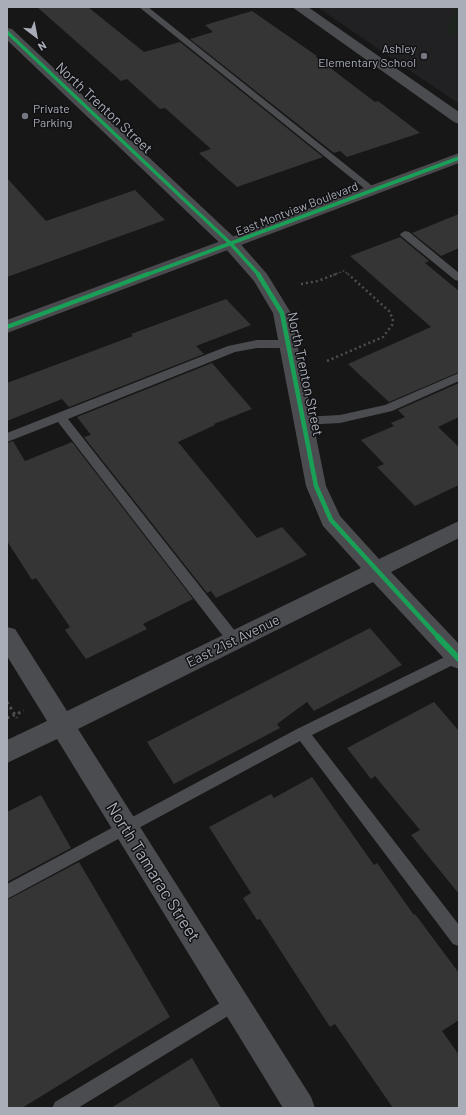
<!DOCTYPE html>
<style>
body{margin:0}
#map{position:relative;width:466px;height:1115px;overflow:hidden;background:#171717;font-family:Barlow,sans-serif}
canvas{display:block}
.frame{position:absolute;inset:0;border:8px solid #a8adb8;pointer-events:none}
.north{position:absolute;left:16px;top:16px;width:40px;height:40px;-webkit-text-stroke:3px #111113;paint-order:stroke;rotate:148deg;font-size:11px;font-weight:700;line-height:16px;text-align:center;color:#a8adb8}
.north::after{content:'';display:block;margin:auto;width:14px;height:18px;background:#a8adb8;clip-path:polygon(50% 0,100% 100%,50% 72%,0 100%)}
</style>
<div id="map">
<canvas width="466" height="1115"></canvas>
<div class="frame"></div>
<div class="north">N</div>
</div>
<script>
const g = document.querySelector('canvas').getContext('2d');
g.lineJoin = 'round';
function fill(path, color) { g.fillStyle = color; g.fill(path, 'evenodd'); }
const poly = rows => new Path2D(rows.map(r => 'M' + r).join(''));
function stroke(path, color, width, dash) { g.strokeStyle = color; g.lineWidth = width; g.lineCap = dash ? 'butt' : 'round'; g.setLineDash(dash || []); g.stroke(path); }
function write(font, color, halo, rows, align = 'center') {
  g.font = font + ' Barlow,sans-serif'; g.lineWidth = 3; g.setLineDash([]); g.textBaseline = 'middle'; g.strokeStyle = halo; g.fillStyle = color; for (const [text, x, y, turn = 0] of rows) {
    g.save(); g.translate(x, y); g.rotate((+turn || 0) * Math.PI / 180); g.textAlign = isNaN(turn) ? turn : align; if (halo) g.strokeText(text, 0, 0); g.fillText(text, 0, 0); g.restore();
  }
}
const built = poly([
 [317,7,459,7,459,104]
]);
const green = poly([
 [459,7,459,35,446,33,455,11]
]);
const building = poly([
 [37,7,88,7,144,52,180,42,323,157,237,187,199,153,211,149,165,108,160,109,127,79,121,81],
 [252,11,317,56,316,57,375,102,378,101,420,133,347,157,340,151,334,153,190,39,213,32,205,25],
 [7,178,46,221,135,190,165,220,7,277],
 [459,214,459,248,441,256,412,233],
 [400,237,429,261,425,263,459,291,459,372,389,402,348,364,431,327,350,256],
 [226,299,251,325,196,346,204,354,69,407,62,399,7,421,7,383,133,336,131,334],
 [212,363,252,409,214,424,215,425,178,442,257,538,282,527,307,555,216,598,211,591,207,593,84,437,91,435,77,417],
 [459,383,459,417,438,427,459,447,459,485,415,506,377,467,384,464,361,440,394,426,391,423,405,417,398,410],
 [13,441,25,461,72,442,193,599,143,624,147,629,86,659,65,630,70,627,36,578,32,580,7,541,7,443],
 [370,628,402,665,314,711,307,702,277,724,280,728,174,784,147,742],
 [434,702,459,731,459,894,411,835,420,830,375,776,371,779,347,748],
 [312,777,374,865,377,863,414,915,415,914,459,973,459,1020,442,1031,459,1055,459,1108,393,1108,335,1024,330,1027,260,919,257,920,243,898,251,893,209,827,271,794,274,798],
 [41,795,71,848,7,882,7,812],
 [79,862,170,1017,22,1108,7,1108,7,900],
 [192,1058,221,1108,111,1108]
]);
const pathFar2 = poly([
 [333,275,344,271,349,275]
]);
const pathFar1 = poly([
 [301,284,318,281,336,274],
 [327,361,383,337,392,325,393,319,389,311,348,274]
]);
const path = poly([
 [7,702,17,718],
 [7,718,24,711]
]);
const lane = poly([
 [139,7,148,7,376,189,378,191,376,193,370,193,139,7],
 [405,231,409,232,459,273,459,281,455,280,401,236,400,234,405,231],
 [257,340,288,340,292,341,294,344,292,347,288,348,257,348,235,352,68,419,239,636,241,640,239,644,234,645,229,644,58,422,7,442,7,433,228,346,257,340],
 [459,373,459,381,392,411,340,423,303,425,299,424,297,421,299,418,303,417,340,415,385,405,459,373],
 [459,650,459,662,312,735,459,925,459,946,453,944,300,741,7,899,7,884,297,729,459,650],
 [235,994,241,996,244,1002,241,1008,78,1108,52,1108,55,1102,235,994]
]);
const street = poly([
 [292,7,308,7,459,112,459,124,454,122,292,7],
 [7,28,12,29,237,240,267,274,291,313,326,486,340,516,379,559,459,521,459,538,391,572,459,644,459,669,451,666,373,582,78,729,311,1097,315,1108,283,1108,57,739,7,763,7,740,47,721,7,656,7,627,15,629,67,711,361,568,323,526,306,486,273,313,254,281,225,248,7,40,7,28]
]);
const secondary = poly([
 [459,153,459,163,7,333,7,320,459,153]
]);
const cyclewayFar2 = poly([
 [7,32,231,244,259,275],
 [146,275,459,158]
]);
const cyclewayFar1 = poly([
 [258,274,282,313,316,486,331,520,439,638],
 [7,327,148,274]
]);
const cycleway = poly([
 [438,637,459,659]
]);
const markers = [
 [424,56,4,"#757880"],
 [25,116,4,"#757880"]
];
const farPoinames = [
 ["Ashley",416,49],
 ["Elementary School",416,63],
 ["Private",33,109,"left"],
 ["Parking",33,123,"left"]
];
const farStreetnames = [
 ["East Montview Boulevard",297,209,-21]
];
const streetNames = [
 ["North Trenton Street",104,108,43],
 ["North Trenton Street",305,374,78],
 ["East 21st Avenue",233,641,-26]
];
const nearStreetnames = [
 ["North Tamarac Street",153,872,58]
];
fill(built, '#212123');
fill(green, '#1d241e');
fill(building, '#353536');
stroke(pathFar2, '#4d4e52', 1.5, [1.5, 2]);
stroke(pathFar1, '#4d4e52', 2.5, [2, 3]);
stroke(path, '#4d4e52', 3, [2.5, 3.5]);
fill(lane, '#4b4c50');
fill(street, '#4b4c50');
fill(secondary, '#4a4a4e');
stroke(cyclewayFar2, '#1a9f57', 3.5);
stroke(cyclewayFar1, '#1a9f57', 4.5);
stroke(cycleway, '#1a9f57', 6);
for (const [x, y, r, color] of markers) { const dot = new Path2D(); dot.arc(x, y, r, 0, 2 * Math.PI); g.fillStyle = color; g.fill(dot); stroke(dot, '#111113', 1.5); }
write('12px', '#a8adb8', '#111113', farPoinames, 'right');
write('12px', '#a8adb8', '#111113', farStreetnames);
write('14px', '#a8adb8', '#111113', streetNames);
write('17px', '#a8adb8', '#111113', nearStreetnames);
</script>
